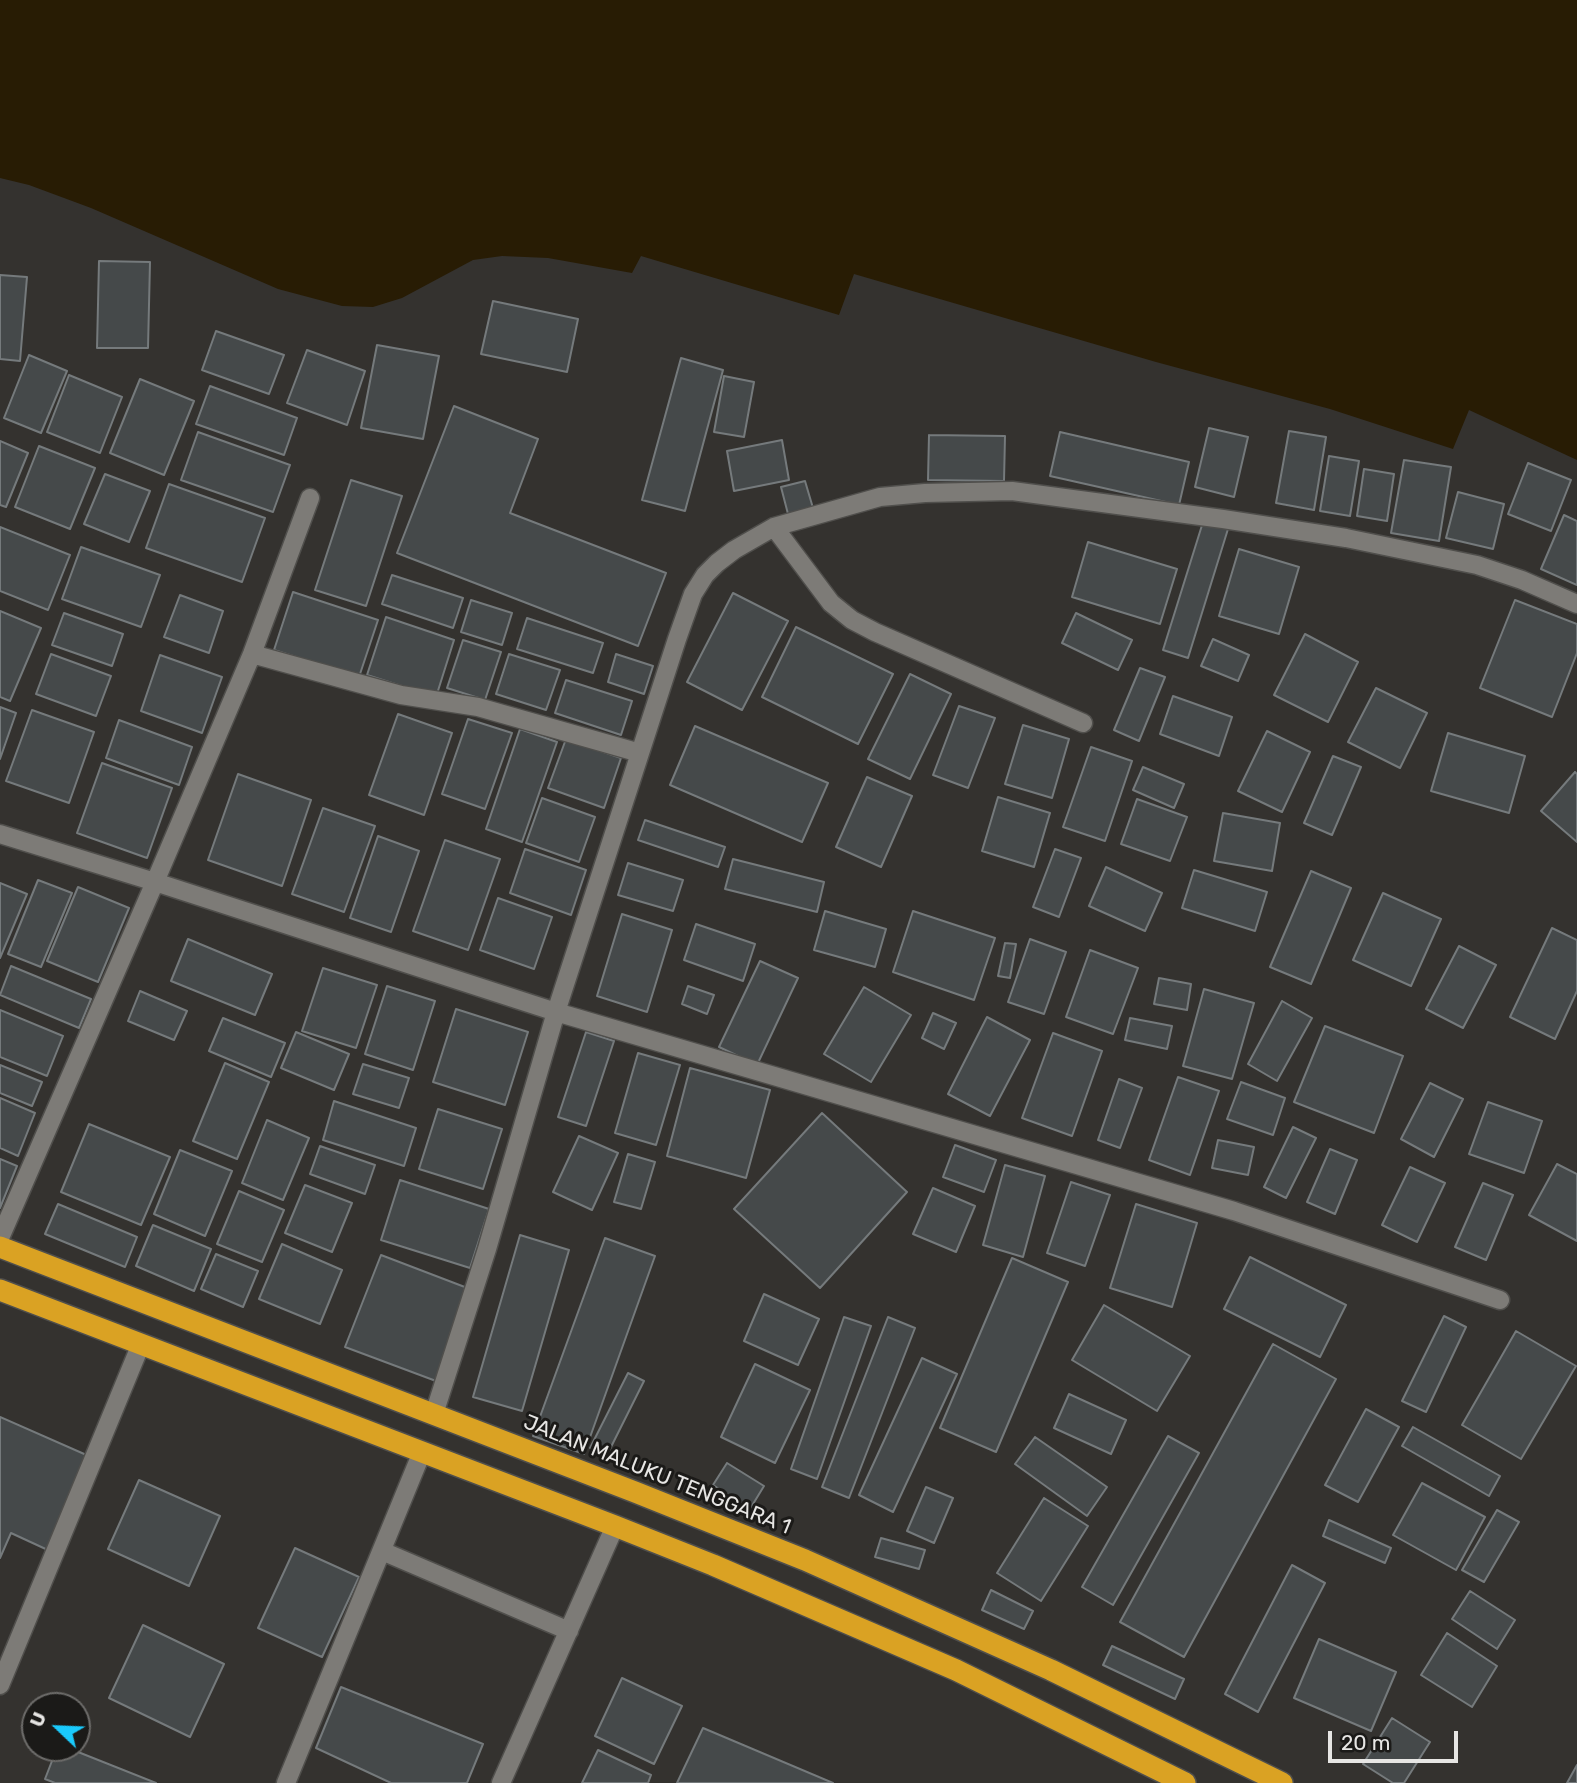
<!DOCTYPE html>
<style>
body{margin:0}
#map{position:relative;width:1577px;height:1783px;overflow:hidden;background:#34322f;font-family:Rubik,sans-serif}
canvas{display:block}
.north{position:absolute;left:21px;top:1692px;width:70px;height:70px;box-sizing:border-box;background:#1b1a18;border:2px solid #6d6c6a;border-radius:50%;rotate:293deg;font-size:19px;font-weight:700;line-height:28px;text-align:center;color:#e7e6e4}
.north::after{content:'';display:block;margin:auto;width:24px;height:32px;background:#1acafc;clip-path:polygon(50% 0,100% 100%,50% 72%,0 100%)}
.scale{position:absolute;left:1328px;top:1731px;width:130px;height:32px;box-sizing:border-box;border:4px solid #e7e6e4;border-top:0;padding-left:9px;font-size:21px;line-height:24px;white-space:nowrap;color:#e7e6e4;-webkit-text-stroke:5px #1b1a18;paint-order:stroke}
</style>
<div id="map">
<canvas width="1577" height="1783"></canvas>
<div class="north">U</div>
<div class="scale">20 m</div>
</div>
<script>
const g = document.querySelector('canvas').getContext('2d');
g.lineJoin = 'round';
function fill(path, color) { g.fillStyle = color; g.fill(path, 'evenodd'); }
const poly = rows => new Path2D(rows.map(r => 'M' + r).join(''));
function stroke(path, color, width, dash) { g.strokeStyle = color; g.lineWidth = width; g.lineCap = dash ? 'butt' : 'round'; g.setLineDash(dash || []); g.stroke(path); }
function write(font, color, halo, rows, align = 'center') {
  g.font = font + ' Rubik,sans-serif'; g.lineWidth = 6; g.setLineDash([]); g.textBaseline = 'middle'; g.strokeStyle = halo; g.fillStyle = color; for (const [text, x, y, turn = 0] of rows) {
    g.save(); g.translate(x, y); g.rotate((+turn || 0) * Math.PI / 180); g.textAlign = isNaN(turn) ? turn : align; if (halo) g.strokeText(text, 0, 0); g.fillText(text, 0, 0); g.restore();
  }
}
const water = poly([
 [0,0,1577,0,1577,460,1469,410,1453,449,1330,409,1156,362,854,274,839,315,641,256,632,273,548,258,502,256,473,260,402,298,373,307,342,306,278,289,91,208,29,185,0,178]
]);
const building = poly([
 [99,261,150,262,148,348,97,348,99,261],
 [0,275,27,277,20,361,0,359,0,275],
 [493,301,578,319,567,372,481,354,493,301],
 [216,331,284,355,269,394,202,370,216,331],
 [377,345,439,356,423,439,361,428,377,345],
 [307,350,365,371,347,425,287,403,307,350],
 [29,355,67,371,41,433,4,418,29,355],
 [681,358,723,370,685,511,642,500,681,358],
 [69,375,122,397,100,453,47,432,69,375],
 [724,376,754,382,744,437,714,432,724,376],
 [140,379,194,401,164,475,110,453,140,379],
 [210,386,297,418,284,455,196,424,210,386],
 [454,406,538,439,510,513,666,573,638,646,397,553,454,406],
 [1209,428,1248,437,1234,497,1195,487,1209,428],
 [1289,431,1326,437,1314,510,1276,503,1289,431],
 [198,432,290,465,273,512,181,480,198,432],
 [1060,432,1189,462,1179,505,1050,476,1060,432],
 [929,435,1005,436,1004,481,928,480,929,435],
 [782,440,789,480,734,491,727,451,782,440],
 [0,441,28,453,6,507,0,505,0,441],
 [39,446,95,468,70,529,15,507,39,446],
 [1329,456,1359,461,1350,516,1320,511,1329,456],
 [1404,460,1451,467,1439,541,1391,533,1404,460],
 [1528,463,1571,480,1551,531,1508,514,1528,463],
 [1364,469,1394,474,1387,521,1357,516,1364,469],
 [105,474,150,491,129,542,84,524,105,474],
 [351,480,402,496,366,606,315,590,351,480],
 [805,481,813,508,788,514,781,487,805,481],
 [169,484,265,518,242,582,146,548,169,484],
 [1458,492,1504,504,1493,549,1446,538,1458,492],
 [1564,515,1577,521,1577,585,1541,569,1564,515],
 [1203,522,1228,529,1188,658,1163,650,1203,522],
 [0,527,70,555,48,610,0,591,0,527],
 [1088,542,1177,569,1160,624,1072,597,1088,542],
 [81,547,160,575,141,627,62,599,81,547],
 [1239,549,1299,567,1279,634,1219,616,1239,549],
 [392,575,463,598,453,628,382,604,392,575],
 [293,592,378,620,359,677,274,650,293,592],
 [733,593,788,621,742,710,687,682,733,593],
 [180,595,223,611,209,653,164,637,180,595],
 [471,600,512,613,502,645,461,632,471,600],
 [1515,600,1577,624,1577,653,1552,717,1480,688,1515,600],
 [0,611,41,628,10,701,0,697,0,611],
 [64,613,123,634,112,666,52,645,64,613],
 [1076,613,1132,640,1118,670,1062,643,1076,613],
 [386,617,454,640,436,697,367,675,386,617],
 [527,618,603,643,593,673,517,649,527,618],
 [796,627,893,674,858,744,762,697,796,627],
 [1305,634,1358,662,1328,722,1274,695,1305,634],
 [1213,639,1249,655,1238,681,1201,666,1213,639],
 [463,640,501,652,485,700,447,688,463,640],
 [51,654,111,676,96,716,36,694,51,654],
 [509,654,560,670,546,710,496,694,509,654],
 [616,654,653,666,644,694,608,682,616,654],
 [160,655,222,677,202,733,141,711,160,655],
 [1140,668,1165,677,1139,741,1114,730,1140,668],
 [910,674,951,694,910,779,868,759,910,674],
 [566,680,632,701,621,735,555,713,566,680],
 [1376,688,1427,713,1400,768,1348,742,1376,688],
 [1173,696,1232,717,1219,756,1160,734,1173,696],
 [959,706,995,718,968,788,933,775,959,706],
 [0,707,16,713,0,759,0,707],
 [32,710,94,732,69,803,6,781,32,710],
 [398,714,452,733,424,815,369,795,398,714],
 [468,719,512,733,485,809,442,794,468,719],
 [119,720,192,747,179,785,106,758,119,720],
 [1023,725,1069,739,1052,798,1005,784,1023,725],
 [695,726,828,783,802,842,670,785,695,726],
 [520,729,557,742,522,842,486,829,520,729],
 [1267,731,1310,752,1282,812,1238,791,1267,731],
 [1448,733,1525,756,1509,813,1431,791,1448,733],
 [566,739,621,758,604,808,548,788,566,739],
 [1091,747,1132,761,1105,841,1063,827,1091,747],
 [1333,756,1361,767,1332,835,1304,823,1333,756],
 [102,763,172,788,147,858,77,833,102,763],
 [1143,767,1184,784,1174,808,1133,790,1143,767],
 [1575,772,1577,774,1577,842,1541,811,1575,772],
 [238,774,311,800,282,886,208,860,238,774],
 [867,777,912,796,881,867,836,847,867,777],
 [998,797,1050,813,1034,867,982,851,998,797],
 [542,798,595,817,579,862,526,843,542,798],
 [1137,799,1187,817,1170,861,1121,844,1137,799],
 [323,808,375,826,344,912,292,894,323,808],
 [1223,813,1280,823,1272,871,1214,861,1223,813],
 [645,820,725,847,718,867,638,840,645,820],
 [378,836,419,851,391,932,350,918,378,836],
 [445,840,500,859,468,950,413,931,445,840],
 [525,849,586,870,571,915,510,893,525,849],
 [1055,849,1081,858,1059,917,1033,907,1055,849],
 [733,859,824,882,817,912,725,889,733,859],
 [628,863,683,880,673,911,618,895,628,863],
 [1106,867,1162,893,1145,931,1089,906,1106,867],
 [1194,870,1267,892,1255,931,1182,908,1194,870],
 [1311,871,1351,888,1311,984,1270,967,1311,871],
 [38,880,72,893,41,967,8,954,38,880],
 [0,883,27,894,0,958,0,883],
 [78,887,129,908,98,982,47,961,78,887],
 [1383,893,1441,919,1411,986,1353,960,1383,893],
 [498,898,552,917,534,969,480,950,498,898],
 [825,911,886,929,875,967,814,950,825,911],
 [913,911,995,938,974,1000,893,972,913,911],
 [622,914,672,930,647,1012,597,996,622,914],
 [696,924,755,944,743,981,684,960,696,924],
 [1552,928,1577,940,1577,991,1555,1039,1510,1017,1552,928],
 [188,939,272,974,255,1015,171,981,188,939],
 [1030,939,1066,952,1044,1014,1008,1002,1030,939],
 [1005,943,1016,944,1010,978,998,976,1005,943],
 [1459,946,1496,965,1463,1028,1426,1009,1459,946],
 [1090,950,1138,968,1113,1034,1066,1017,1090,950],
 [760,961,798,978,757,1065,719,1047,760,961],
 [11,966,91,999,79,1028,0,995,11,966],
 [323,968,377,985,356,1048,302,1031,323,968],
 [1159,978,1191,984,1187,1010,1154,1004,1159,978],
 [387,986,435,1001,413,1070,365,1054,387,986],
 [688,986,714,995,707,1014,682,1004,688,986],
 [864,987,911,1015,871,1082,824,1054,864,987],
 [1204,989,1254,1003,1232,1079,1183,1066,1204,989],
 [140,991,187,1011,174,1040,128,1021,140,991],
 [1282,1001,1312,1018,1277,1081,1248,1064,1282,1001],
 [456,1009,528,1032,505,1105,433,1082,456,1009],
 [0,1010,63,1036,47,1076,0,1057,0,1010],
 [933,1013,956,1023,944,1049,922,1038,933,1013],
 [987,1017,1030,1040,990,1116,948,1094,987,1017],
 [223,1018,285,1043,271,1077,209,1051,223,1018],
 [1130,1018,1172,1026,1167,1049,1125,1040,1130,1018],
 [1325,1026,1403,1056,1374,1133,1294,1102,1325,1026],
 [296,1032,349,1054,334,1090,281,1068,296,1032],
 [586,1032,614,1041,586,1126,558,1117,586,1032],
 [1053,1033,1102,1051,1072,1136,1022,1118,1053,1033],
 [638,1053,680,1065,656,1145,615,1133,638,1053],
 [225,1063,269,1082,237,1159,193,1141,225,1063],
 [363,1064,409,1078,399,1108,353,1094,363,1064],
 [0,1065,42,1082,32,1106,0,1093,0,1065],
 [690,1068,770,1090,746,1178,667,1156,690,1068],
 [1178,1077,1219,1091,1190,1175,1149,1160,1178,1077],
 [1119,1079,1142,1088,1120,1148,1098,1140,1119,1079],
 [1241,1082,1285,1098,1273,1135,1227,1119,1241,1082],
 [1430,1083,1463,1099,1434,1157,1401,1139,1430,1083],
 [0,1098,35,1113,18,1156,0,1148,0,1098],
 [334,1101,416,1128,404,1166,323,1140,334,1101],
 [1488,1102,1542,1121,1524,1173,1469,1154,1488,1102],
 [438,1109,502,1129,483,1189,419,1169,438,1109],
 [822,1113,907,1192,820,1288,734,1209,822,1113],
 [267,1120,309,1138,283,1200,242,1183,267,1120],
 [89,1124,170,1157,141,1225,61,1192,89,1124],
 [1293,1127,1316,1138,1286,1198,1264,1187,1293,1127],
 [579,1136,618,1153,592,1210,553,1192,579,1136],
 [1218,1140,1254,1147,1248,1175,1212,1168,1218,1140],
 [955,1145,996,1160,984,1192,943,1177,955,1145],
 [320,1146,375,1165,365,1194,310,1174,320,1146],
 [1330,1149,1357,1160,1335,1214,1307,1202,1330,1149],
 [180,1150,232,1171,205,1236,154,1214,180,1150],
 [628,1154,655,1162,641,1209,614,1202,628,1154],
 [0,1159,17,1166,0,1208,0,1159],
 [1557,1164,1577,1174,1577,1241,1529,1215,1557,1164],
 [1005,1165,1045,1176,1023,1257,983,1245,1005,1165],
 [1410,1167,1445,1183,1417,1242,1382,1225,1410,1167],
 [400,1180,489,1209,470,1268,381,1240,400,1180],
 [1071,1182,1110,1195,1085,1266,1047,1253,1071,1182],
 [1483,1183,1513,1195,1486,1260,1455,1247,1483,1183],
 [305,1185,352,1203,332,1252,285,1233,305,1185],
 [933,1188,975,1206,956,1252,913,1234,933,1188],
 [239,1191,284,1210,262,1262,217,1244,239,1191],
 [58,1204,137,1237,125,1267,45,1234,58,1204],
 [1136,1204,1197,1223,1172,1307,1110,1288,1136,1204],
 [153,1225,211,1249,194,1291,136,1266,153,1225],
 [520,1235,569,1250,522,1411,473,1397,520,1235],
 [605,1238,655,1256,584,1454,533,1436,605,1238],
 [282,1244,342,1270,320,1324,259,1299,282,1244],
 [216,1254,258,1271,243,1307,201,1289,216,1254],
 [381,1255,470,1289,436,1381,345,1347,381,1255],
 [1250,1257,1346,1305,1320,1357,1224,1309,1250,1257],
 [1012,1258,1068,1282,996,1452,940,1428,1012,1258],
 [764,1294,819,1319,798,1365,744,1341,764,1294],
 [1104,1305,1190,1356,1157,1411,1072,1360,1104,1305],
 [1444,1316,1466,1327,1426,1412,1402,1401,1444,1316],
 [844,1317,871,1326,817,1479,791,1469,844,1317],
 [888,1317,915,1328,849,1498,822,1487,888,1317],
 [1516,1331,1576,1366,1521,1459,1462,1425,1516,1331],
 [1273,1344,1336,1379,1184,1657,1120,1622,1273,1344],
 [922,1358,957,1374,893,1512,859,1495,922,1358],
 [755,1364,810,1390,775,1463,721,1437,755,1364],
 [628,1373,644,1381,606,1457,590,1448,628,1373],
 [1069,1394,1126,1420,1111,1454,1054,1428,1069,1394],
 [1366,1409,1399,1427,1358,1502,1325,1485,1366,1409],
 [0,1417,91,1457,50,1551,11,1533,0,1558,0,1417],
 [1413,1427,1500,1476,1489,1496,1402,1446,1413,1427],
 [1168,1436,1199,1453,1113,1605,1082,1587,1168,1436],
 [1035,1437,1107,1487,1087,1516,1015,1464,1035,1437],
 [727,1463,764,1486,750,1509,713,1485,727,1463],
 [139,1480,220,1516,189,1586,108,1549,139,1480],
 [1422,1483,1485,1517,1456,1570,1393,1535,1422,1483],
 [926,1487,953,1498,934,1543,907,1531,926,1487],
 [1044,1498,1088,1526,1041,1601,997,1573,1044,1498],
 [1497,1510,1519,1522,1484,1582,1462,1570,1497,1510],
 [1329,1520,1391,1548,1385,1563,1323,1536,1329,1520],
 [881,1538,925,1550,919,1569,875,1557,881,1538],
 [295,1548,359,1577,322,1657,258,1628,295,1548],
 [1292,1565,1325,1583,1258,1712,1225,1694,1292,1565],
 [991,1590,1033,1611,1024,1629,982,1610,991,1590],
 [1470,1591,1515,1620,1497,1649,1452,1619,1470,1591],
 [143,1625,224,1664,190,1737,109,1698,143,1625],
 [1447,1633,1497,1666,1472,1707,1421,1675,1447,1633],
 [1319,1639,1396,1672,1371,1731,1294,1698,1319,1639],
 [1112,1646,1184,1679,1175,1699,1103,1665,1112,1646],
 [622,1678,682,1706,654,1764,595,1736,622,1678],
 [341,1687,483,1744,467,1783,391,1783,316,1748,341,1687],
 [1392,1718,1430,1742,1404,1783,1393,1783,1363,1764,1392,1718],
 [703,1728,833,1783,677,1783,703,1728],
 [57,1748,68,1748,156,1783,55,1783,45,1779,57,1748],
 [598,1750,651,1775,648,1783,582,1783,598,1750],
 [1577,1765,1577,1783,1567,1783,1577,1765]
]);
const minor = poly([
 [310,498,252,654,155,882,556,1012,487,1249,434,1414],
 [774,527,831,603,852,620,875,632,1083,723],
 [252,654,401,695,478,707,640,753],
 [0,834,155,882,0,1238],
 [1500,1300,1234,1211,556,1012,677,639,693,594,705,575,717,563,734,550,774,527,880,497,925,493,1012,491,1223,519,1346,538,1477,565,1522,580,1577,604],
 [382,1551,569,1631],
 [0,1685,141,1344],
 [286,1783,422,1452],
 [501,1783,615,1526]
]);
const highway = poly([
 [0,1247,635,1492,805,1560,1051,1670,1282,1783],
 [0,1290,615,1526,713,1565,956,1670,1185,1783]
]);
const streetNames = [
 ["JALAN MALUKU TENGGARA 1",657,1475,22]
];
fill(water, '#281c04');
fill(building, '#45494a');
stroke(building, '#757a7c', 2);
stroke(minor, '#504f4c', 21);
stroke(highway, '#504f4c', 24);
stroke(minor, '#7d7b77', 18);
stroke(highway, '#daa223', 21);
write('21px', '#e7e6e4', '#1b1a18', streetNames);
</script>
